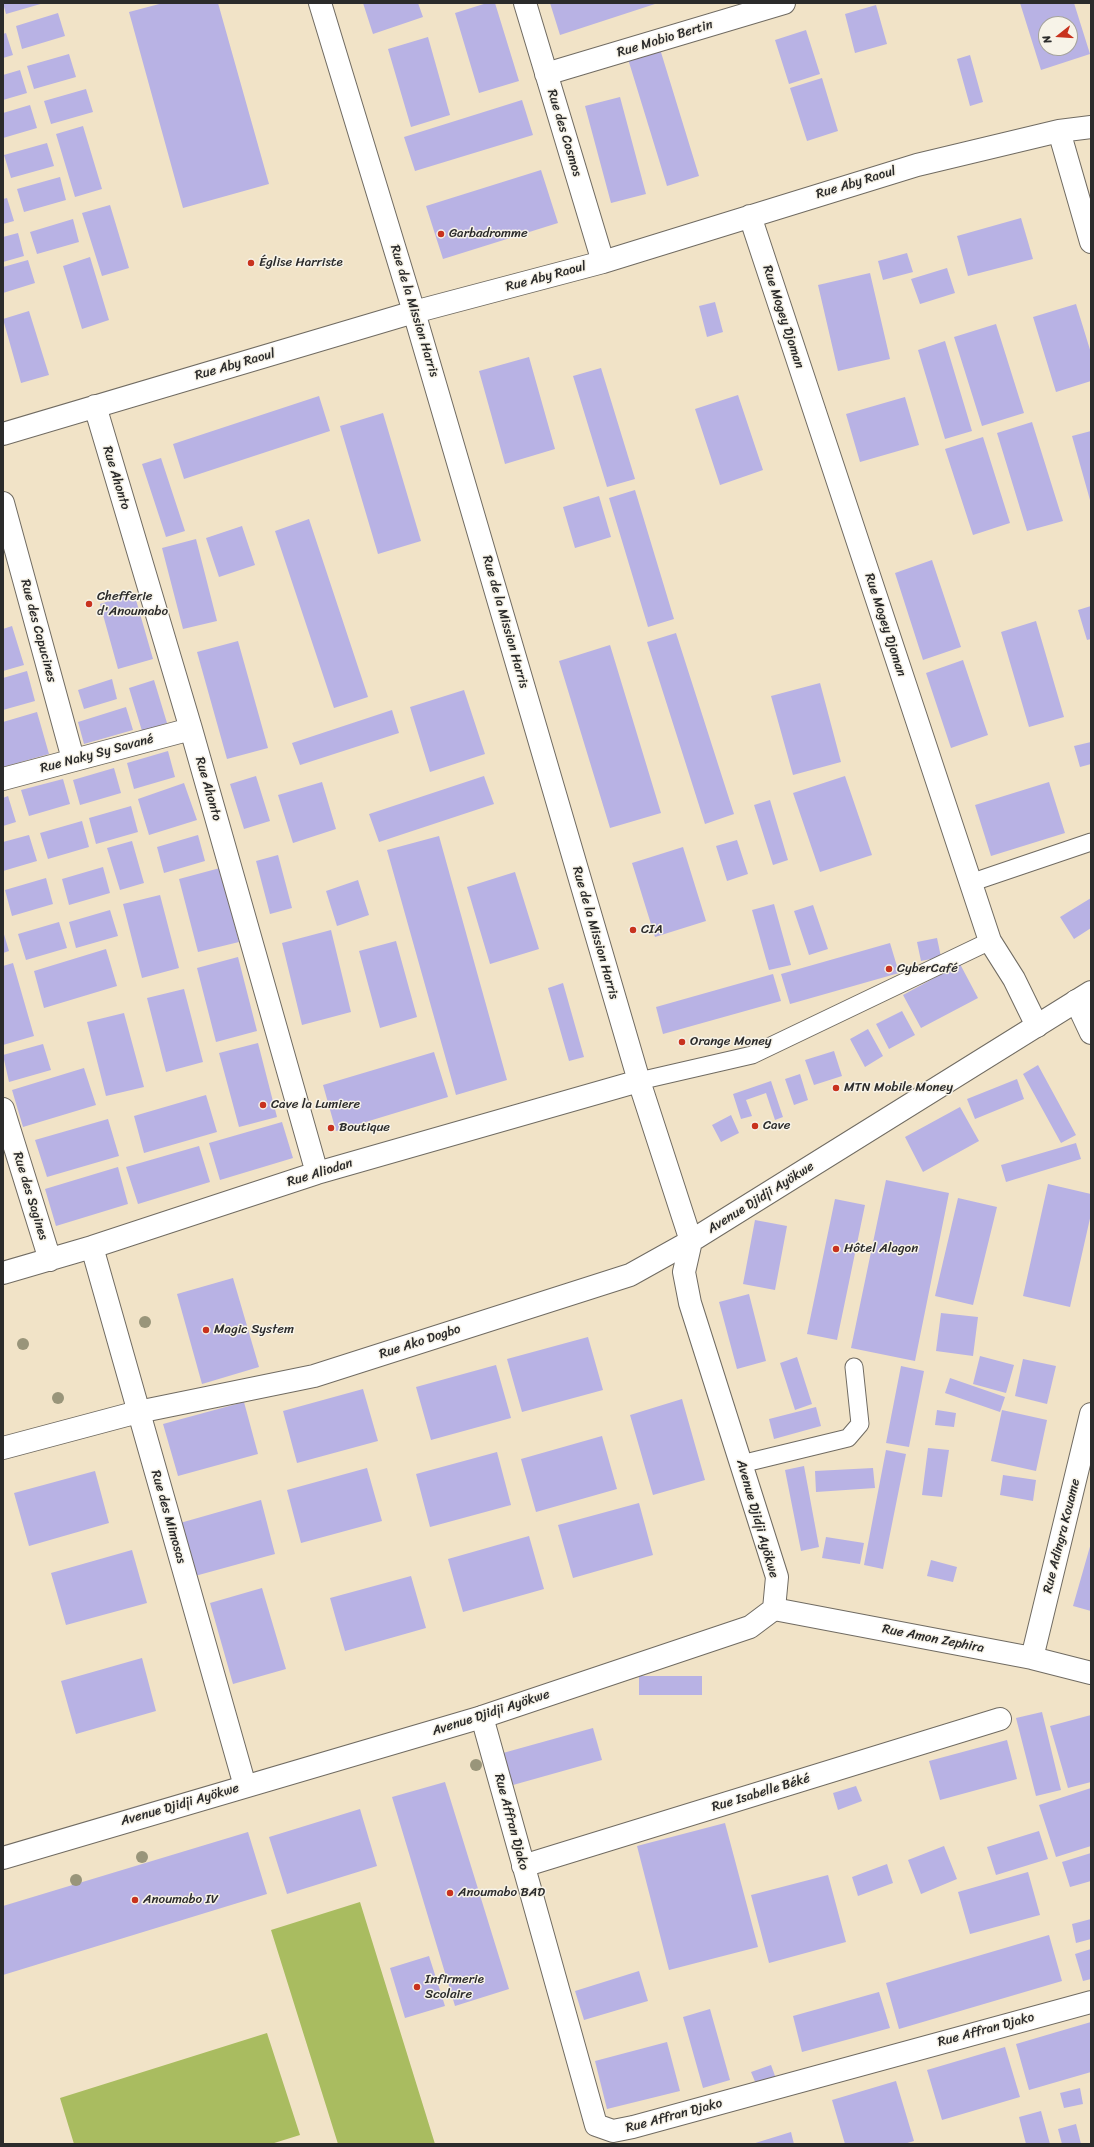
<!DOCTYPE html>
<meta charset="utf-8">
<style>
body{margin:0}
#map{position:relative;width:1094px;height:2147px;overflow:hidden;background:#f1e3c7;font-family:Sriracha,sans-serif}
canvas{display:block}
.frame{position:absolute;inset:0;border:4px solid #2b2b2b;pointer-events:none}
.north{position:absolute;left:1038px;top:16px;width:40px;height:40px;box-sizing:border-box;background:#f7f3e8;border:1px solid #a5a39c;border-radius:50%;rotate:253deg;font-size:11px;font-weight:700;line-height:16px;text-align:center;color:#2b2b2b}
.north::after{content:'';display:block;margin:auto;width:14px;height:18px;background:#c8321e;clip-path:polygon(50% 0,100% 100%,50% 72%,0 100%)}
</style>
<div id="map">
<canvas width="1094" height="2147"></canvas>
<div class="frame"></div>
<div class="north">N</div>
</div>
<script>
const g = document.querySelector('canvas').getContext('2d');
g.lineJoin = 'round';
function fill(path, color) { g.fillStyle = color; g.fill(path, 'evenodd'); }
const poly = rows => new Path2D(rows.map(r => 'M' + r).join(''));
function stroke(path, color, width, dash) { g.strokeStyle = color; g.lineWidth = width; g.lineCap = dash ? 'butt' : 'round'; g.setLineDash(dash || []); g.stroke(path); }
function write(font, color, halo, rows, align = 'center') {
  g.font = font + ' Sriracha,sans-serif'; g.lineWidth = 3; g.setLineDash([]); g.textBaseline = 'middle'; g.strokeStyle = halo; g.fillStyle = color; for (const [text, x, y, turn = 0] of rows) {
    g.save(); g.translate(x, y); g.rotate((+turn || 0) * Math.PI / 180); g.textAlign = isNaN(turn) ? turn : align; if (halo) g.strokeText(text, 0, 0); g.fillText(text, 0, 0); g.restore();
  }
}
const green = poly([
 [360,1902,435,2144,338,2144,271,1930],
 [267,2033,300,2135,271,2144,74,2144,60,2098]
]);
const building = poly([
 [3,3,44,3,6,14],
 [163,3,218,3,269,184,183,208,129,12],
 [363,3,418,3,423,17,373,34],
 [487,3,495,3,519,81,479,93,455,13],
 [550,3,658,3,560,35],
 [1020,3,1074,3,1090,54,1041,70],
 [1046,24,1070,24,1070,48,1046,48],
 [876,5,887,44,855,53,845,14],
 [58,13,65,36,22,49,16,26],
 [806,30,820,74,789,84,775,40],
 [6,33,13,55,3,58,3,34],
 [428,37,450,115,411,127,388,49],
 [660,49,699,176,667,186,628,59],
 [69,54,76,77,34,89,27,66],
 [970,55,983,102,970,106,957,59],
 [20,70,27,93,3,100,3,75],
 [822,78,838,131,807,141,790,88],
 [86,89,93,112,51,124,44,101],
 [620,97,646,194,611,203,585,106],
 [522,100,533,135,415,171,404,137],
 [30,105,37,128,3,138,3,113],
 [83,126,102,189,75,197,56,134],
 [47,143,54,166,11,178,4,155],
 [541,170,558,223,443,259,426,206],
 [60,177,66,200,24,212,17,189],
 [7,198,14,221,3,224,3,199],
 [110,205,129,268,102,276,82,213],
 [1021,218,1033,259,968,276,957,236],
 [73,219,79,242,37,254,30,232],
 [18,233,24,256,3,262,3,237],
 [907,253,913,272,883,280,878,261],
 [90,257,109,320,82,329,63,266],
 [28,260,35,283,3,293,3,267],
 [947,268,955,293,920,304,911,279],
 [870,273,890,359,838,371,818,285],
 [715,302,723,332,707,337,699,306],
 [1076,304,1091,353,1091,381,1056,392,1033,317],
 [29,311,49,375,21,383,3,319],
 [996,324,1024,413,982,426,954,337],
 [945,341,972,431,945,439,918,350],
 [529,357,555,449,505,464,479,371],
 [601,368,635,479,607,487,573,376],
 [738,395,763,470,720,485,695,409],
 [319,396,330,431,184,479,173,444],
 [905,397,919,445,860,462,846,414],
 [383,413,421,541,378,554,340,426],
 [1032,422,1063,521,1027,531,997,433],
 [1091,431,1091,499,1090,500,1072,436],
 [983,437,1010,523,973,535,945,449],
 [161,458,185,531,166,537,142,464],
 [635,490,674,619,648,627,609,498],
 [599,496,611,537,575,548,563,507],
 [309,519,368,697,334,708,275,531],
 [242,526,255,565,219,577,206,538],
 [196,539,217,621,183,629,162,548],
 [932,560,961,647,923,660,895,573],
 [134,593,153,659,118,669,100,604],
 [1091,606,1091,639,1087,640,1078,610],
 [1036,621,1064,717,1029,727,1001,632],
 [12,626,24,665,3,671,3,629],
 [676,633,734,814,705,824,647,642],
 [238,641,268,748,227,759,197,652],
 [610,645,661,813,610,828,559,661],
 [963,660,988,735,951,748,926,673],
 [27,671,35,701,3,710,3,678],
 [112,679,117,699,84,709,78,690],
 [154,680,167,723,142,731,129,688],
 [820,683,841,762,793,775,771,696],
 [464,690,485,754,430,772,410,707],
 [126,707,133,730,84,744,78,722],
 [392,710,399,733,300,765,292,743],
 [37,712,49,754,3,767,3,722],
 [1091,742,1091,764,1080,767,1074,746],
 [168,751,175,777,134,789,127,763],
 [114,768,121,793,80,805,73,780],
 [256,776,270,821,244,829,230,784],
 [484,776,494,804,379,842,369,814],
 [845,776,872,855,820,872,793,793],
 [63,779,70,804,29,816,21,790],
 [322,782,336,829,293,843,278,795],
 [1049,782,1065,833,991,856,975,805],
 [184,783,197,820,149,835,138,799],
 [8,796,16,822,3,826,3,798],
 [770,800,788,860,773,865,754,805],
 [131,806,138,832,96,844,89,818],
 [82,821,89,847,48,859,40,833],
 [29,835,37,861,3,871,3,842],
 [198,835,205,861,164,873,157,847],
 [439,836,507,1080,456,1095,387,850],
 [737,840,748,874,727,881,716,846],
 [132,841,144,883,120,890,107,848],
 [683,847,706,921,655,937,632,863],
 [278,855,292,908,270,914,256,861],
 [103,867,110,893,69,905,62,879],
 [220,868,239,942,198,952,179,879],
 [515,872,539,949,490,964,467,887],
 [46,878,53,904,12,916,5,890],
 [358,880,369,915,337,926,326,891],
 [160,895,179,968,142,978,123,904],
 [1091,898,1091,928,1074,939,1060,917],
 [774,904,791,965,769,970,752,910],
 [813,905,828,949,809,955,794,911],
 [110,910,118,936,76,948,69,922],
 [59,922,67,948,26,960,18,934],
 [331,930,351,1012,302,1025,282,943],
 [3,931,9,951,3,953],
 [937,938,941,957,921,961,917,942],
 [396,941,417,1017,380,1028,359,951],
 [890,943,899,973,790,1004,781,974],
 [106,949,117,986,44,1008,34,971],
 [238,957,257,1031,216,1042,197,968],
 [13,963,34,1036,3,1045,3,966],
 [960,964,978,998,921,1028,903,995],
 [773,974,781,1001,663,1034,656,1007],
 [563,983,584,1057,569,1061,548,988],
 [184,989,203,1062,166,1072,147,998],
 [902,1011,915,1035,889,1049,876,1024],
 [124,1013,144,1087,106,1096,87,1022],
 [868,1029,883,1056,865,1067,850,1039],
 [258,1043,277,1117,239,1127,219,1053],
 [43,1044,51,1070,9,1082,3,1055],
 [834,1051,842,1076,814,1085,805,1060],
 [434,1052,448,1097,336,1131,323,1085],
 [1038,1065,1076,1135,1061,1143,1023,1074],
 [84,1068,96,1105,23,1127,12,1090],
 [800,1074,808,1100,794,1105,785,1079],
 [1017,1079,1024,1099,975,1119,967,1099],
 [771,1081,783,1117,775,1120,766,1093,746,1100,752,1116,741,1119,733,1094],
 [206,1095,217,1132,144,1153,134,1116],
 [960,1107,979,1141,923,1172,905,1137],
 [731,1115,739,1133,721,1142,712,1125],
 [108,1119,119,1156,47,1177,35,1140],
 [282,1122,293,1158,220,1180,209,1143],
 [1076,1143,1081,1159,1006,1182,1001,1165],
 [199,1146,210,1182,138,1204,126,1167],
 [118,1167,128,1204,56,1226,45,1189],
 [886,1180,949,1193,915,1361,851,1348],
 [1048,1184,1091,1194,1091,1214,1070,1307,1023,1296],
 [958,1198,997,1207,973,1305,935,1296],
 [835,1199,865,1205,837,1340,807,1334],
 [755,1220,787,1226,775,1290,743,1284],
 [233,1278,259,1367,202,1384,177,1294],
 [749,1294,766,1361,737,1369,719,1302],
 [941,1313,978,1317,973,1356,936,1351],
 [588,1337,603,1390,522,1412,507,1359],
 [980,1356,1014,1365,1006,1393,973,1384],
 [797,1357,812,1404,795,1410,780,1363],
 [1023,1359,1056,1366,1047,1404,1015,1396],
 [496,1365,511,1418,431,1440,416,1387],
 [901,1366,924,1371,909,1447,886,1443],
 [950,1378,1005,1397,1000,1412,945,1393],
 [363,1389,378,1441,297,1463,283,1411],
 [682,1399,705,1480,653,1495,630,1415],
 [244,1402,258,1454,178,1476,163,1424],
 [816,1407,821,1426,774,1439,769,1419],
 [937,1410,956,1413,954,1427,935,1425],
 [1002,1410,1047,1420,1036,1471,991,1461],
 [602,1436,617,1489,536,1512,521,1459],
 [928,1448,949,1450,942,1497,922,1495],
 [886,1450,906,1454,883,1569,864,1565],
 [497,1452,511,1505,430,1527,416,1474],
 [804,1466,819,1547,801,1551,785,1470],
 [367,1468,382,1521,301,1543,287,1490],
 [873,1468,875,1488,816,1492,815,1471],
 [95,1471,109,1523,29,1546,14,1493],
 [1003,1475,1036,1480,1033,1501,1000,1495],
 [261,1500,275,1554,195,1576,180,1523],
 [639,1503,653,1555,573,1578,558,1525],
 [529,1536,544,1589,463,1612,448,1559],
 [826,1537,864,1543,860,1564,822,1558],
 [1091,1543,1091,1611,1073,1606],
 [132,1550,147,1603,66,1625,51,1573],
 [931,1560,957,1567,953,1582,927,1576],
 [411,1576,426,1628,345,1651,330,1598],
 [262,1588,286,1669,233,1684,210,1603],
 [142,1658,156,1711,76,1734,61,1681],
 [639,1676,702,1676,702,1695,639,1695],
 [1042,1712,1061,1790,1036,1796,1016,1718],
 [1091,1715,1091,1782,1068,1788,1050,1726],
 [593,1728,602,1760,513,1785,503,1753],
 [1007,1740,1017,1779,940,1800,929,1761],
 [445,1782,509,1989,455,2006,392,1797],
 [856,1786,862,1801,838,1810,833,1793],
 [1091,1788,1091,1846,1056,1857,1039,1805],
 [360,1809,377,1866,287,1894,269,1837],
 [725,1823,758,1947,669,1970,637,1846],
 [1039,1831,1048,1859,996,1875,987,1847],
 [248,1832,267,1894,3,1975,3,1906],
 [944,1846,957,1879,921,1894,908,1860],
 [1091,1853,1091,1881,1070,1887,1062,1862],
 [887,1864,893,1883,858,1896,852,1877],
 [1028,1872,1040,1915,970,1934,958,1892],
 [828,1875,846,1942,769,1963,751,1895],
 [1091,1919,1091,1939,1076,1943,1072,1924],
 [1049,1935,1062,1981,899,2029,886,1983],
 [1091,1949,1091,1979,1083,1981,1075,1954],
 [429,1956,445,2006,405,2018,390,1968],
 [639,1971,648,2001,584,2020,575,1991],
 [879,1992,890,2028,802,2052,793,2016],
 [710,2009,730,2080,703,2088,683,2017],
 [1091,2022,1091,2072,1029,2090,1016,2044],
 [667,2042,680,2091,607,2109,595,2061],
 [1005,2047,1020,2097,942,2120,927,2070],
 [771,2065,778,2084,759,2091,751,2072],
 [896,2081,914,2141,904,2144,845,2144,832,2100],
 [1080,2088,1083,2104,1064,2108,1060,2093],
 [1041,2111,1050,2144,1026,2144,1019,2117],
 [1076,2124,1081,2144,1062,2144,1058,2129],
 [791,2132,794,2144,752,2144]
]);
const lane = poly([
 [970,883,1091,842],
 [639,1081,752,1055,990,941],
 [741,1464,848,1438,860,1424,854,1367]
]);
const street = poly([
 [525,3,603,262],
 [546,74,784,3],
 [1059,131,1091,242],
 [750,216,990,941,1014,979,1037,1026],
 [95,406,191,729,317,1173],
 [3,434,414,312,603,262,917,165,1059,131,1091,127],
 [3,503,73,759],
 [3,779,191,729],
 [1076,1001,1091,1033],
 [3,1109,50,1260],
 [92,1247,245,1786],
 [3,1273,92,1247,317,1173,639,1081],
 [3,1448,138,1412,314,1376,630,1275,691,1241,639,1081,414,312,320,3],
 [774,1609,1032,1658,1091,1673],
 [1032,1658,1091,1414],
 [482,1717,596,2125,613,2131,633,2127,1091,2002],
 [523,1866,1000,1719]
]);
const secondary = poly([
 [3,1858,482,1717,750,1627,774,1609,777,1577,690,1303,684,1272,691,1241,1091,992]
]);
const trees = [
 [145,1322],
 [23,1344],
 [58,1398],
 [476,1765],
 [142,1857],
 [76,1880]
];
const markers = [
 [441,234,4,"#c8321e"],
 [251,263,4,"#c8321e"],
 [89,604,4,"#c8321e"],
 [633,930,4,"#c8321e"],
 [889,969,4,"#c8321e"],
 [682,1042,4,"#c8321e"],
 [836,1088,4,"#c8321e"],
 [263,1105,4,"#c8321e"],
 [755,1126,4,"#c8321e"],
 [331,1128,4,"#c8321e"],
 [836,1249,4,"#c8321e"],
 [206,1330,4,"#c8321e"],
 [450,1893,4,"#c8321e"],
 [135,1900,4,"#c8321e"],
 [417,1987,4,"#c8321e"]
];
const streetNames = [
 ["Rue Mobio Bertin",665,39,-17],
 ["Rue des Cosmos",564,133,73],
 ["Rue Aby Raoul",856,183,-17],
 ["Rue Aby Raoul",546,277,-15],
 ["Rue de la Mission Harris",414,311,73],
 ["Rue Mogey Djoman",783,317,72],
 ["Rue Aby Raoul",235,365,-16],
 ["Rue Ahonto",116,478,73],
 ["Rue de la Mission Harris",505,622,74],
 ["Rue Mogey Djoman",885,625,72],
 ["Rue des Capucines",38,631,75],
 ["Rue Naky Sy Savané",97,754,-15],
 ["Rue Ahonto",208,789,74],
 ["Rue de la Mission Harris",595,933,74],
 ["Rue Aliodan",320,1173,-17],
 ["Rue des Sagines",30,1196,73],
 ["Avenue Djidji Ayökwe",761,1198,-32],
 ["Rue Ako Dogbo",420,1342,-18],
 ["Rue des Mimosas",168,1517,74],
 ["Avenue Djidji Ayökwe",757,1519,74],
 ["Rue Adingra Kouame",1062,1536,-76],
 ["Rue Amon Zephira",933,1639,11],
 ["Avenue Djidji Ayökwe",491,1713,-18],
 ["Rue Isabelle Béké",761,1793,-17],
 ["Avenue Djidji Ayökwe",180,1805,-16],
 ["Rue Affran Djako",511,1822,75],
 ["Rue Affran Djako",986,2030,-15],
 ["Rue Affran Djako",674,2116,-15]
];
const poiNames = [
 ["Garbadromme",449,234],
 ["Église Harriste",259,263],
 ["Chefferie",97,597],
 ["d'Anoumabo",97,612],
 ["CIA",641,930],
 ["CyberCafé",897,969],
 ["Orange Money",690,1042],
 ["MTN Mobile Money",844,1088],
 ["Cave la Lumiere",271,1105],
 ["Cave",763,1126],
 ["Boutique",339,1128],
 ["Hôtel Alagon",844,1249],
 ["Magic System",214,1330],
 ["Anoumabo BAD",458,1893],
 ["Anoumabo IV",143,1900],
 ["Infirmerie",425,1980],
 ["Scolaire",425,1995]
];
fill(green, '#a9bc60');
fill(building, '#b8b2e4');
stroke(lane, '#706b62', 19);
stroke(street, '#706b62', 24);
stroke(secondary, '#706b62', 24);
stroke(lane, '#fff', 17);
stroke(street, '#fff', 22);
stroke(secondary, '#fff', 22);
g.fillStyle = '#99957a';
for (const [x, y] of trees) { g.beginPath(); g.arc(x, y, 6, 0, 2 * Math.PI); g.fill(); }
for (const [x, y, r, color] of markers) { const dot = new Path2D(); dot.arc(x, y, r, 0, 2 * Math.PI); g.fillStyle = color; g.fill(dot); stroke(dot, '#f7f3e8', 1.5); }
write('13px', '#2b2b2b', '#f7f3e8', streetNames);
write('13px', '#2b2b2b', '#f7f3e8', poiNames, 'left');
</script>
